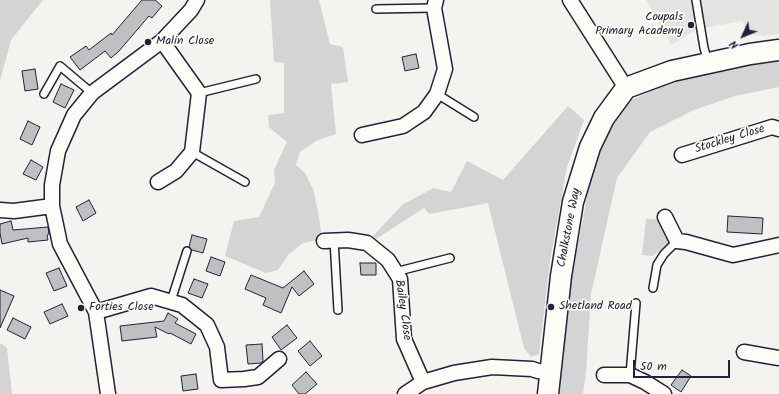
<!DOCTYPE html>
<style>
body{margin:0}
#map{position:relative;width:779px;height:394px;overflow:hidden;background:#f4f3ef;font-family:Kalam,sans-serif}
canvas{display:block}
.north{position:absolute;left:723px;top:16px;width:40px;height:40px;-webkit-text-stroke:3px #fdfcf7;paint-order:stroke;rotate:226deg;font-size:11px;font-weight:700;line-height:16px;text-align:center;color:#22223b}
.north::after{content:'';display:block;margin:auto;width:14px;height:18px;background:#22223b;clip-path:polygon(50% 0,100% 100%,50% 72%,0 100%)}
.scale{position:absolute;left:633px;top:360px;width:97px;height:18px;box-sizing:border-box;border:2px solid #22223b;border-top:0;padding-left:5px;font-size:12px;line-height:14px;white-space:nowrap;color:#22223b;-webkit-text-stroke:3px #fdfcf7;paint-order:stroke}
</style>
<div id="map">
<canvas width="779" height="394"></canvas>
<div class="north">N</div>
<div class="scale">50 m</div>
</div>
<script>
const g = document.querySelector('canvas').getContext('2d');
g.lineJoin = 'round';
function fill(path, color) { g.fillStyle = color; g.fill(path, 'evenodd'); }
const poly = rows => new Path2D(rows.map(r => 'M' + r).join(''));
function stroke(path, color, width, dash) { g.strokeStyle = color; g.lineWidth = width; g.lineCap = dash ? 'butt' : 'round'; g.setLineDash(dash || []); g.stroke(path); }
function write(font, color, halo, rows, align = 'center') {
  g.font = font + ' Kalam,sans-serif'; g.lineWidth = 3.5; g.setLineDash([]); g.textBaseline = 'middle'; g.strokeStyle = halo; g.fillStyle = color; for (const [text, x, y, turn = 0] of rows) {
    g.save(); g.translate(x, y); g.rotate((+turn || 0) * Math.PI / 180); g.textAlign = isNaN(turn) ? turn : align; if (halo) g.strokeText(text, 0, 0); g.fillText(text, 0, 0); g.restore();
  }
}
const built = poly([
 [646,0,779,0,779,34,765,36,746,34,743,21,697,29,671,45]
]);
const green = poly([
 [0,0,43,0,11,40,0,81],
 [270,0,319,0,330,44,343,47,348,82,331,84,336,134,316,141,300,152,296,165,305,173,313,189,318,211,322,239,303,243,289,254,278,270,266,273,225,256,234,221,259,217,275,183,274,170,287,142,269,127,268,115,284,113,284,63,274,62],
 [779,60,779,87,735,96,694,110,650,132,617,178,591,294,586,372,583,394,558,394,561,355,570,288,590,181,603,134,629,101,682,77,737,66],
 [568,106,584,120,567,167,550,261,539,354,531,357,524,348,488,203,429,214,424,208,376,239,373,236,403,204,434,188,451,192,467,161,503,180],
 [646,219,657,219,664,223,671,239,669,243,653,256,642,255],
 [0,343,7,348,12,394,0,394]
]);
const building = poly([
 [142,0,155,0,162,6,152,18,149,16,119,51,111,58,105,51,80,70,70,57,86,46,89,50,111,33,112,35,142,0],
 [416,54,419,68,405,71,402,57,416,54],
 [35,69,38,89,25,91,22,71,35,69],
 [61,84,74,90,65,108,53,102,61,84],
 [28,121,40,127,32,145,20,139,28,121],
 [31,160,43,167,36,180,23,174,31,160],
 [89,200,96,213,83,221,76,207,89,200],
 [728,216,763,218,762,234,727,232,728,216],
 [11,221,13,230,48,227,49,234,47,235,48,240,28,242,28,238,2,244,0,233,0,224,11,221],
 [192,235,207,239,203,253,192,250,189,247,192,235],
 [211,257,225,262,220,276,206,271,211,257],
 [360,263,376,263,376,275,361,275,360,263],
 [59,268,67,286,54,291,46,273,59,268],
 [304,271,314,284,299,296,292,287,281,313,263,305,266,298,245,289,251,275,283,288,304,271],
 [194,279,208,284,202,298,188,293,194,279],
 [0,290,14,296,0,328,0,290],
 [62,304,68,316,50,324,44,312,62,304],
 [168,313,178,319,175,323,196,334,191,344,170,333,169,334,155,327,157,337,122,341,120,326,164,321,168,313],
 [13,318,31,327,25,339,7,330,13,318],
 [287,325,297,338,281,350,272,337,287,325],
 [310,341,322,356,310,366,298,351,310,341],
 [262,344,263,361,261,363,248,364,246,345,262,344],
 [682,370,691,376,681,392,671,385,682,370],
 [306,372,317,384,305,394,299,394,292,385,306,372],
 [196,374,198,389,183,391,181,376,196,374]
]);
const lane = poly([
 [696,0,704,48,708,62],
 [376,9,434,8],
 [199,93,256,79],
 [44,94,60,66,92,93],
 [437,94,474,117],
 [192,152,245,182],
 [334,240,338,310],
 [395,272,450,258],
 [653,288,657,265,664,254,677,241],
 [171,301,187,251],
 [630,375,636,303]
]);
const street = poly([
 [570,0,626,88],
 [362,135,403,126,424,112,437,94,445,69,434,8,436,0],
 [682,155,772,127,779,129],
 [158,182,176,171,192,152,199,93,162,41],
 [0,210,14,211,52,206],
 [665,217,677,241,686,242,733,255,779,245],
 [324,241,348,240,367,243,388,260,400,279,404,339,423,382],
 [96,312,151,296,182,305,207,325,217,347,221,380,244,379,258,377,279,359],
 [744,352,779,358],
 [604,375,630,375,645,382,664,394],
 [108,394,96,312,60,244,52,206,52,185,58,151,74,115,92,93,162,41,191,10,197,0],
 [405,394,423,382,454,373,492,367,532,369,538,371,550,372]
]);
const secondary = poly([
 [548,394,561,276,573,202,590,147,604,118,626,88,672,71,750,54,779,50]
]);
const markers = [
 [691,25,4,"#22223b"],
 [148,42,4,"#22223b"],
 [551,307,4,"#22223b"],
 [81,308,4,"#22223b"]
];
const poiNames = [
 ["Coupals",683,18,"right"],
 ["Primary Academy",683,32,"right"],
 ["Malin Close",156,42],
 ["Shetland Road",559,307],
 ["Forties Close",89,308]
];
const streetNames = [
 ["Stockley Close",730,140,-17],
 ["Chalkstone Way",570,228,-79],
 ["Bailey Close",402,310,82]
];
fill(built, '#e4e3e2');
fill(green, '#d5d4d5');
fill(building, '#c0bfc2');
stroke(building, '#22223b', 1);
stroke(lane, '#22223b', 10);
stroke(street, '#22223b', 17);
stroke(secondary, '#22223b', 23);
stroke(lane, '#fdfcf7', 7);
stroke(street, '#fdfcf7', 14);
stroke(secondary, '#fdfcf7', 20);
for (const [x, y, r, color] of markers) { const dot = new Path2D(); dot.arc(x, y, r, 0, 2 * Math.PI); g.fillStyle = color; g.fill(dot); stroke(dot, '#fdfcf7', 1.5); }
write('12px', '#22223b', '#fdfcf7', poiNames, 'left');
write('12px', '#22223b', '#fdfcf7', streetNames);
</script>
